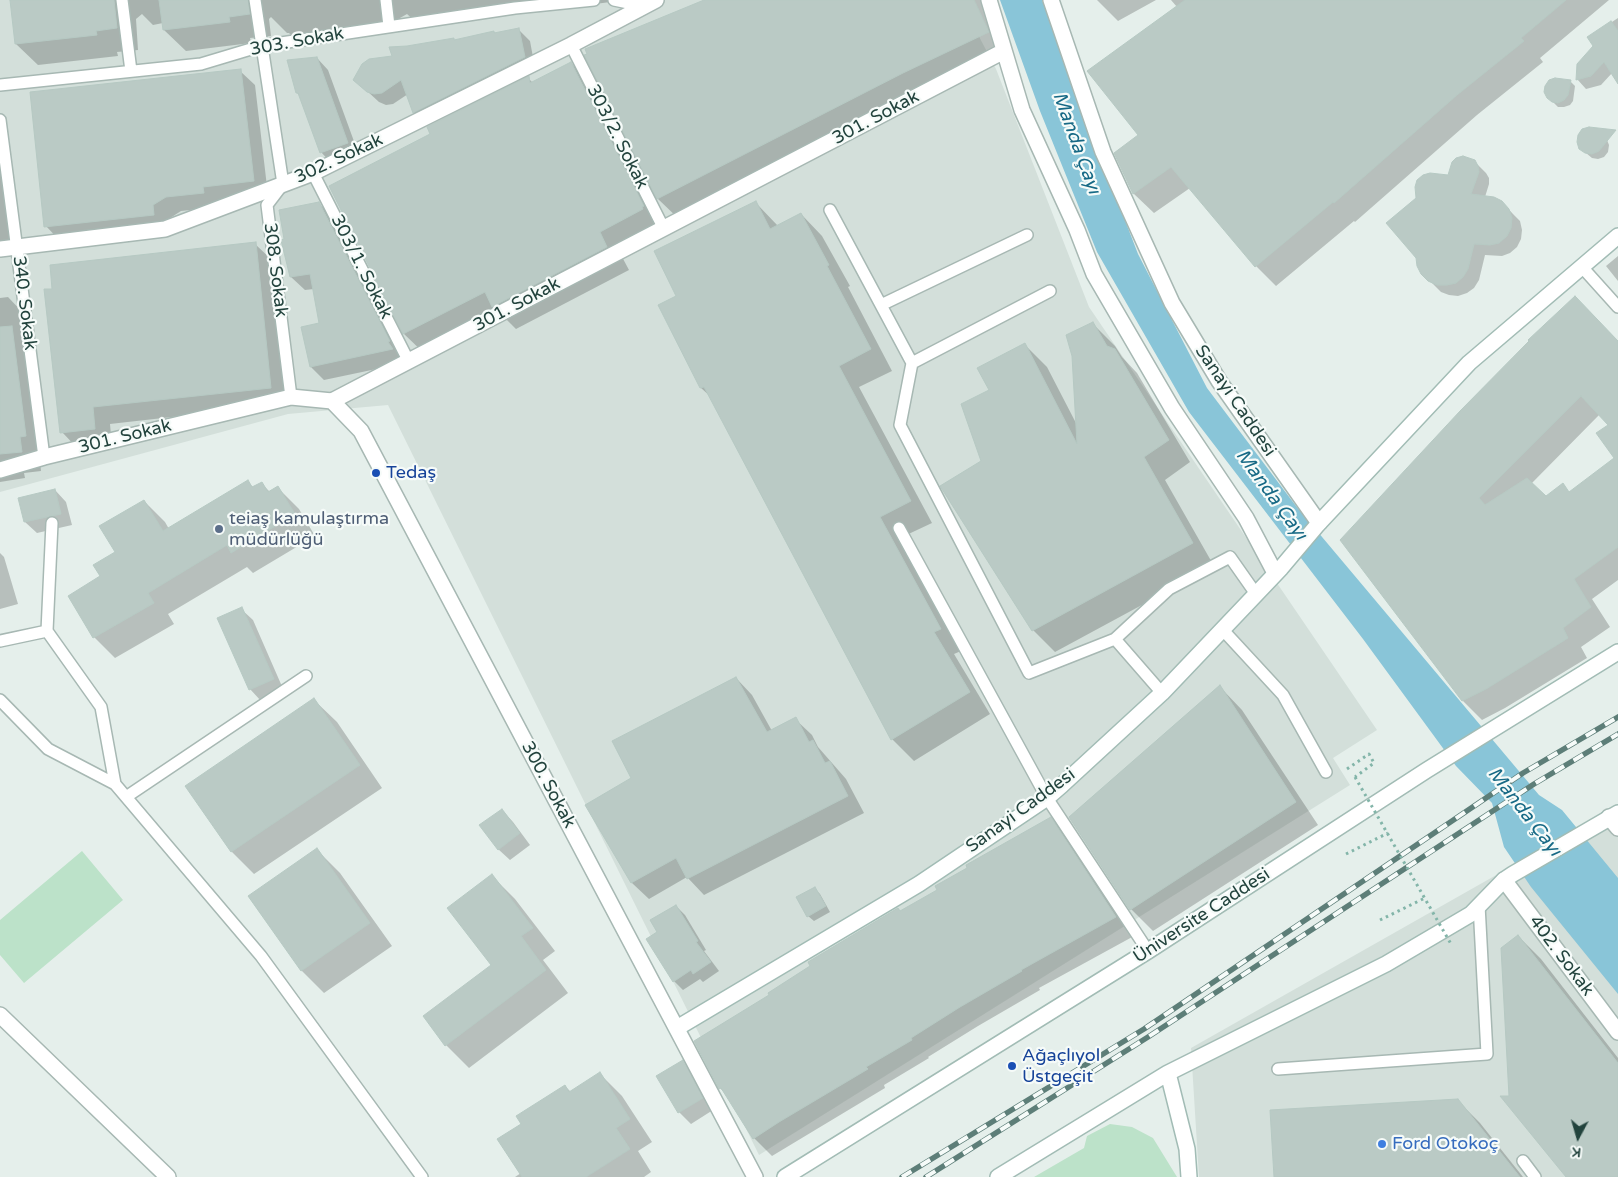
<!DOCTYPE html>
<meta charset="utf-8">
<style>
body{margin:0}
#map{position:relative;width:1618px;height:1177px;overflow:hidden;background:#e5efeb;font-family:"Varela Round",sans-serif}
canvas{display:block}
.north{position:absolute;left:1553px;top:1112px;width:50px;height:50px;-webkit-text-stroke:4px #f6fbf9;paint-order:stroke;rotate:186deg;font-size:14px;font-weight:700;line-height:20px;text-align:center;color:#22433d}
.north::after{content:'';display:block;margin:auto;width:18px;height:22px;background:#22433d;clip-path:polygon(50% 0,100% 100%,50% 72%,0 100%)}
</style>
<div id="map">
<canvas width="1618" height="1177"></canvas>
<div class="north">K</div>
</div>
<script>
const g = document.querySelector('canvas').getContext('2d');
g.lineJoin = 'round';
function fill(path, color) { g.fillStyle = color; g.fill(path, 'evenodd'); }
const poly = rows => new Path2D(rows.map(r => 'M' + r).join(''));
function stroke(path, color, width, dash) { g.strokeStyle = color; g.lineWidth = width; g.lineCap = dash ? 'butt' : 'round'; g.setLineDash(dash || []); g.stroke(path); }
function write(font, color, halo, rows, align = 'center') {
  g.font = font + ' "Varela Round",sans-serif'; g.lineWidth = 4.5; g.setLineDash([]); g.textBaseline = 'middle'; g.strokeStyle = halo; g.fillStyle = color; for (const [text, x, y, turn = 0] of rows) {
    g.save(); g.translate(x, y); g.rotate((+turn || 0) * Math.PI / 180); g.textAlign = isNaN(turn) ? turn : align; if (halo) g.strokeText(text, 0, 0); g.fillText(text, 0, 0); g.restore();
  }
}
const built = poly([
 [0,0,960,0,996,69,1089,307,1377,730,1333,758,1350,785,759,1155,388,405,288,414,0,492],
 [1618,806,1618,1177,1199,1177,1191,1048]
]);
const green = poly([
 [82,851,123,900,24,983,0,955,0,920],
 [1110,1124,1132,1127,1153,1138,1177,1177,1034,1177,1084,1148,1087,1136]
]);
const water = poly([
 [1000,0,1042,0,1073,85,1138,254,1207,388,1296,506,1539,795,1562,810,1618,878,1618,994,1531,887,1504,847,1492,803,1456,766,1363,639,1189,412,1097,252,1040,111]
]);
const shadow = poly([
 [12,0,625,0,551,10,546,6,417,23,407,14,400,18,400,25,294,38,289,33,287,33,271,17,269,19,271,36,250,38,251,43,186,51,164,30,163,23,153,25,142,14,136,19,138,50,117,52,118,56,38,65,16,44],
 [707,0,983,0,1009,54,680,220,658,199,586,55],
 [1097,0,1156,0,1118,21],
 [1171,0,1609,0,1540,58,1543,62,1477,115,1355,222,1354,221,1276,286,1256,266,1190,188,1154,213,1134,194,1115,153,1140,135,1177,7],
 [1618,18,1618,81,1612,73,1601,85,1586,89,1577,79,1595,46,1589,37],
 [519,30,530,41,535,68,425,123,414,112,408,94,393,104,386,105,379,102,366,90,394,57,407,47,453,39,456,41,494,32,496,34],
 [317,58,328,70,359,155,332,164,321,152,301,96,297,93],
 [571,63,593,86,666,229,621,255,629,270,516,329,504,317,427,356,404,334,330,187,432,135,528,78,533,83],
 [240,71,255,85,268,195,217,201,218,207,181,211,167,220,168,229,60,241,46,226],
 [1570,81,1575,86,1573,101,1570,105,1564,107,1558,107,1548,97],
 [0,118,20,246,0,249],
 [1605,135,1609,145,1608,152,1604,157,1598,159,1592,158,1580,148],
 [1463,157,1474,161,1486,173,1489,178,1489,184,1485,197,1502,202,1513,214,1520,221,1522,230,1521,239,1517,247,1510,253,1502,256,1485,255,1479,280,1474,288,1467,293,1458,296,1449,295,1441,292,1422,273,1449,176],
 [756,203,778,226,801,214,822,236,850,286,848,287,892,371,859,387,932,523,900,538,961,651,954,654,990,714,914,761,892,739,711,397,701,388,678,296],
 [319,204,333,217,405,363,324,380,311,367,320,324,314,289,305,290,291,277],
 [255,244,273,261,287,404,110,424,112,446,79,450,62,432],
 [1618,256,1618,281,1606,266],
 [8,297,27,317,41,471,24,473,25,478,0,482,0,298],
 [1093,324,1115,346,1122,357,1137,373,1190,462,1165,480,1214,566,1055,652,1033,630,982,462,990,390,1025,345,1047,367,1077,425],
 [1618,341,1618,433,1600,414,1531,484,1546,498,1562,485,1570,493,1618,468,1618,580,1592,599,1610,627,1581,647,1587,658,1505,708,1482,720,1462,700,1342,540],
 [248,482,254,488,262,484,270,492,278,488,299,509,315,536,253,573,247,567,168,614,174,624,115,658,94,637,102,577,144,501,165,522,169,529],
 [55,490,66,502,72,525,37,533,25,522,20,499],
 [0,553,4,557,18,604,0,609],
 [241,609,253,620,284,691,261,701,250,689],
 [736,678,752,695,772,731,795,719,812,735,818,747,846,779,864,813,704,895,687,877,649,899,632,883,587,805,633,778],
 [1220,687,1242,710,1318,825,1153,931,1131,909],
 [314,700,337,722,382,788,254,874,232,852,187,786],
 [502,810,513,822,530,845,510,860,498,849],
 [1051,819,1069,837,1134,936,1039,988,1040,990,978,1026,928,1057,929,1058,884,1085,885,1088,772,1156,754,1138,726,1094,720,1088,901,913,939,890],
 [317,850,340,873,392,946,324,993,302,971,249,897],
 [492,876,515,899,555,951,543,960,568,993,469,1068,446,1045,493,965],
 [815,889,820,894,830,912,814,921,808,916],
 [676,906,685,915,706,950,704,951,719,971,703,982,700,979,683,990,674,981,659,933],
 [1518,936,1541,959,1618,1058,1618,1177,1568,1177,1511,1097],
 [682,1062,694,1073,713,1110,691,1124,679,1112],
 [600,1074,622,1096,652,1142,638,1151,651,1172,644,1177,515,1177,521,1173,522,1124,565,1086,571,1092],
 [1457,1100,1480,1123,1523,1177,1275,1177]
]);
const building = poly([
 [10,0,114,0,117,28,96,31,97,35,15,44,10,0],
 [159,0,248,0,250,14,229,17,230,22,163,30,159,0],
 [704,0,974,0,989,32,903,73,657,199,584,55,587,54,585,49,704,0],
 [1185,0,1566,0,1521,38,1524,41,1457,95,1334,203,1333,202,1255,267,1171,167,1133,194,1114,153,1138,135,1087,71,1185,0],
 [1611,21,1618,31,1618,84,1604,62,1591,76,1576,80,1577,64,1593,46,1587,37,1611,21],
 [519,28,525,57,413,113,401,80,382,93,374,94,367,92,353,80,362,64,369,59,392,56,389,47,407,46,454,38,454,40,494,31,494,33,519,28],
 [317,57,348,143,320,153,298,93,296,93,287,60,317,57],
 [571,62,644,206,642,207,643,209,600,232,607,247,492,307,485,292,403,334,329,186,430,134,427,127,529,76,530,83,571,62],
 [241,69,254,181,203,187,204,193,166,197,153,205,154,215,44,227,30,92,241,69],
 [1555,78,1571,80,1568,95,1564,100,1558,103,1552,102,1547,98,1544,92,1545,86,1549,80,1555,78],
 [1589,127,1616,130,1599,151,1592,154,1585,153,1579,149,1577,142,1578,135,1582,129,1589,127],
 [1463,156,1475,160,1478,166,1479,172,1471,194,1494,197,1502,201,1509,209,1512,218,1511,228,1507,236,1499,243,1490,245,1474,244,1468,269,1463,277,1456,283,1447,285,1437,285,1428,281,1421,274,1417,266,1416,258,1386,223,1416,198,1415,187,1417,180,1423,175,1430,173,1448,175,1452,162,1456,158,1463,156],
 [756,201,770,229,801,213,829,265,827,266,871,349,839,366,911,501,880,517,941,629,934,632,970,692,891,740,704,387,700,388,658,305,676,296,654,251,756,201],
 [319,202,390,341,388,342,393,349,310,367,301,327,319,323,310,274,290,277,281,240,284,239,279,210,319,202],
 [256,242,271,388,93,407,95,429,60,433,44,289,52,289,50,265,256,242],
 [1575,296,1618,341,1618,547,1574,579,1591,607,1563,628,1568,638,1486,689,1462,701,1340,540,1460,411,1529,341,1528,340,1575,296],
 [1581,396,1608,425,1596,433,1614,458,1569,492,1563,483,1546,496,1527,478,1485,505,1479,498,1581,396],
 [1093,322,1107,346,1115,349,1169,440,1144,457,1193,543,1032,631,940,486,981,461,961,404,989,390,977,368,1025,343,1077,444,1072,356,1066,335,1093,322],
 [12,326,26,436,20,437,22,452,0,454,0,327,12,326],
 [248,480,252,487,262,482,268,492,278,486,295,514,231,553,227,545,148,593,154,603,93,638,68,596,100,576,93,565,115,552,99,526,144,500,163,531,248,480],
 [55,489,61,514,24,522,18,498,55,489],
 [242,607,274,679,249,690,217,618,242,607],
 [736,677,767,732,796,717,809,742,813,740,825,763,830,761,848,796,687,879,676,858,631,883,585,805,631,778,612,741,736,677],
 [1220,685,1296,802,1130,910,1069,817,1220,685],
 [314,698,360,765,231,852,185,786,314,698],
 [502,809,520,833,498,850,479,825,502,809],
 [1051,817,1116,917,1021,970,1022,971,960,1007,911,1038,912,1040,866,1067,868,1069,779,1122,753,1139,721,1088,719,1089,694,1041,769,995,768,993,810,966,808,962,898,908,900,911,937,890,935,886,967,868,966,865,1051,817],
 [317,848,370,923,301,971,248,896,317,848],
 [492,874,533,928,521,936,546,970,445,1046,423,1016,491,965,447,908,492,874],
 [815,887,826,906,807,917,796,897,815,887],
 [676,905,698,941,696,942,711,962,693,974,691,970,673,982,646,939,657,932,650,920,676,905],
 [1518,935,1618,1063,1618,1177,1566,1177,1500,1096,1509,1096,1501,948,1518,935],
 [683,1060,703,1098,678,1113,656,1076,683,1060],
 [600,1072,630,1119,616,1128,630,1149,586,1177,522,1177,497,1139,521,1124,516,1116,565,1085,569,1092,600,1072],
 [1458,1099,1520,1177,1274,1177,1270,1110,1458,1099]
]);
const path = poly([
 [1347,769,1369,754,1374,763,1355,777],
 [1346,854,1388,833],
 [1380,920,1425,898]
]);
const service = poly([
 [122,0,131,71],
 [255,0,283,184,267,205,291,397],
 [386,0,389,26],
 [614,0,643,6,643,4],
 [571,45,664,229],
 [0,85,201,64,261,46,515,8,594,0],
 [0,120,44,457],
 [313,173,409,362],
 [830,210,912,363,900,425,1029,673,1115,639],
 [1582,267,1618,307],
 [881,305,1027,235],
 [912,363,1050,291],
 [899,528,1047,798,1148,951],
 [1222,629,1283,695,1326,772],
 [47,631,52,523],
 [0,641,47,631,101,707,115,784,261,956,422,1177],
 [1162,693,1115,639,1169,589,1230,557,1256,594],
 [0,700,48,749,115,784],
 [126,797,306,676],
 [1278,1069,1487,1054,1479,905],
 [1523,1161,1535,1177]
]);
const minor = poly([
 [989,0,1022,110,1077,230,1094,274,1172,408,1246,518,1275,573],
 [1051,0,1103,152,1172,303,1219,381,1319,523],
 [332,401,1004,51],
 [1609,817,1618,828],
 [1504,880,1618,1032],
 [0,1015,168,1177]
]);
const tertiary = poly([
 [0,249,165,229,313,173,571,45,656,0],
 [0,470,44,457,291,397,332,401,361,431,755,1177]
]);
const secondary = poly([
 [677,1028,919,884,1047,798,1062,785,1162,693,1281,568,1319,523,1469,363,1618,236],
 [1168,1073,1187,1149,1189,1177],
 [785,1177,1148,951,1427,770,1618,652],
 [998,1177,1168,1073,1386,964,1471,914,1504,880,1513,874,1618,813]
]);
const rail = poly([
 [902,1177,1144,1029,1523,773,1618,717],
 [926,1177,1148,1037,1534,784,1618,734]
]);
const pathBridge = poly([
 [1355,777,1451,944]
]);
const markers = [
 [376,473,5,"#1a4fb4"],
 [219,529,5,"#5c6f8a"],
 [1012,1066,5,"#1a4fb4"],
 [1382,1144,5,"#3f7fe0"]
];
const streetNames = [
 ["303. Sokak",297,42,-10],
 ["301. Sokak",876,118,-28],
 ["303/2. Sokak",617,137,63],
 ["302. Sokak",339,159,-25],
 ["303/1. Sokak",361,267,63],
 ["308. Sokak",275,270,83],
 ["340. Sokak",24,303,83],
 ["301. Sokak",517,305,-28],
 ["Sanayi Caddesi",1235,401,56],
 ["301. Sokak",125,437,-14],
 ["300. Sokak",548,785,62],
 ["Sanayi Caddesi",1021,811,-36],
 ["Üniversite Caddesi",1202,916,-33],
 ["402. Sokak",1561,956,53]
];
const transitNames = [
 ["Tedaş",386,473],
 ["Ağaçlıyol",1022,1056],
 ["Üstgeçit",1022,1077]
];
const serviceNames = [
 ["teiaş kamulaştırma",229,519],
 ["müdürlüğü",229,540]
];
const shopNames = [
 ["Ford Otokoç",1392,1144]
];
const waterNames = [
 ["Manda Çayı",1076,143,70],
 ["Manda Çayı",1271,495,54],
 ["Manda Çayı",1524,812,52]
];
fill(built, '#d3dfda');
fill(green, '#bce2c9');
fill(water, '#89c5d8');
fill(shadow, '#0003');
fill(building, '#bacac5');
stroke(building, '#b6c9c3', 1);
stroke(service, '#a7b8b3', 14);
stroke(minor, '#a7b8b3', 18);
stroke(tertiary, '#a7b8b3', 18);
stroke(secondary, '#a2bcb5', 18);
stroke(path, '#83b5a9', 3, [2.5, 4]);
stroke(service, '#fff', 11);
stroke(minor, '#fff', 15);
stroke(tertiary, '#fff', 15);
stroke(secondary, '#fff', 15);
stroke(rail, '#5d7e78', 5.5);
stroke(rail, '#f6fbf9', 4, [11]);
stroke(pathBridge, '#83b5a9', 3, [2.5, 4]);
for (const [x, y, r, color] of markers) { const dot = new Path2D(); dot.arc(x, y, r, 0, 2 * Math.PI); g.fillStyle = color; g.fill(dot); stroke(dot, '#f6fbf9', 2); }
write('18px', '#22433d', '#f6fbf9', streetNames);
write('18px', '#164399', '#f6fbf9', transitNames, 'left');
write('18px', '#4e5e75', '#f6fbf9', serviceNames, 'left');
write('18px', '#366cbe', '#f6fbf9', shopNames, 'left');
write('italic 19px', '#166985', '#f6fbf9', waterNames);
</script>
